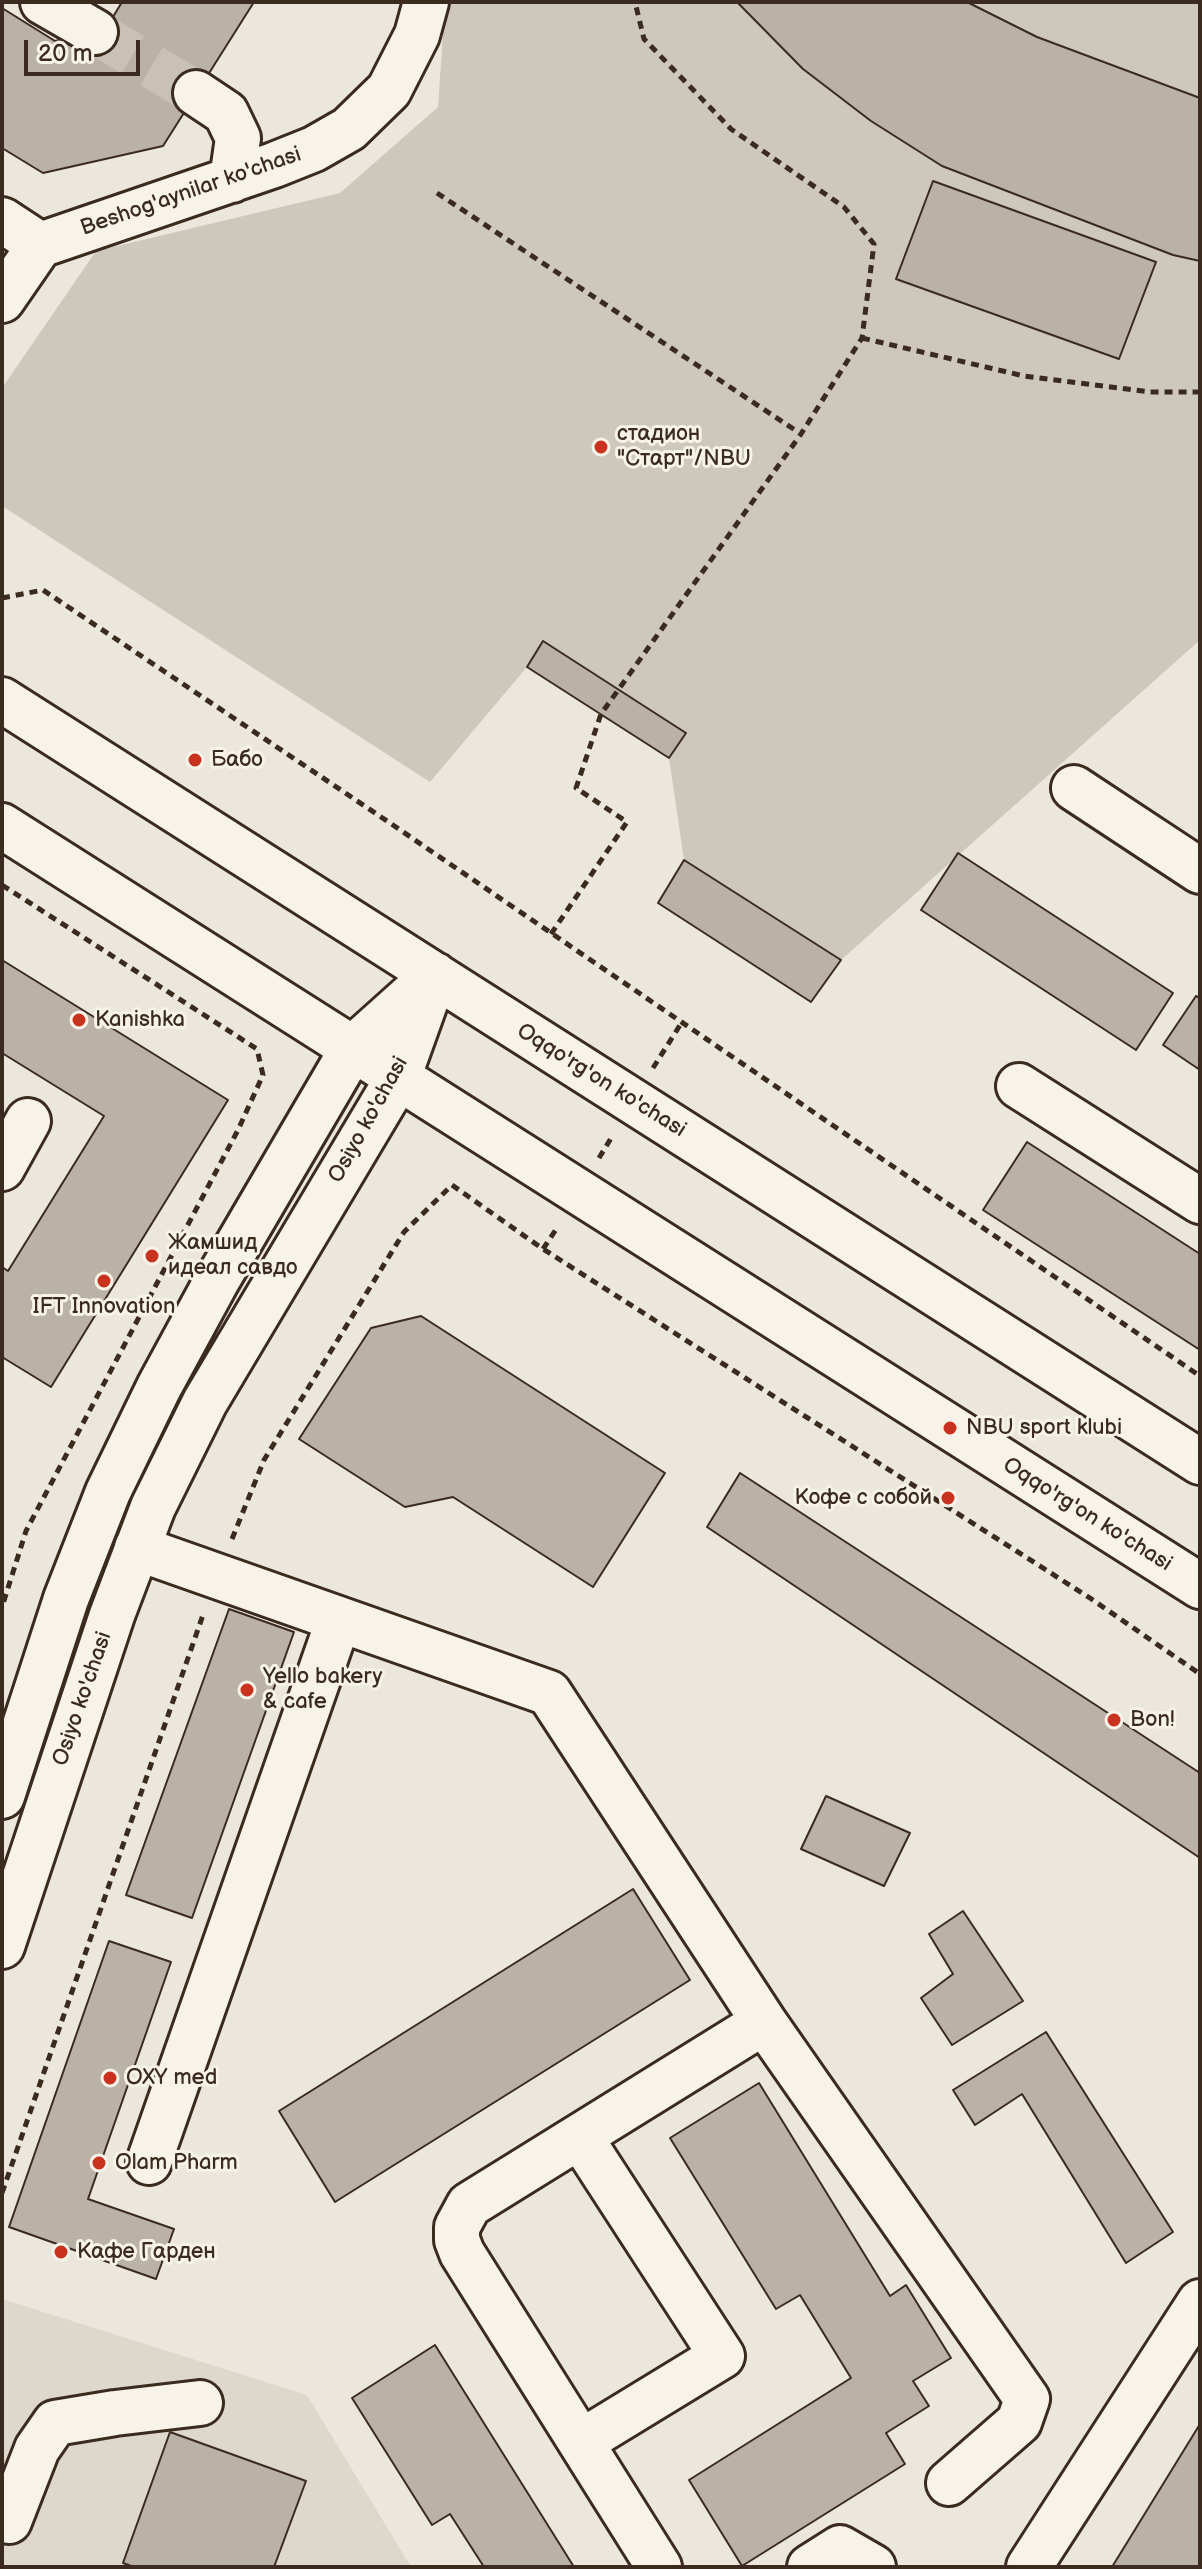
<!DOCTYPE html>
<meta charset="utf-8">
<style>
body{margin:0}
#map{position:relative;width:1202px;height:2569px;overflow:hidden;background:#ece7dc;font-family:"Balsamiq Sans",sans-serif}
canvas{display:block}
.frame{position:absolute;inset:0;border:4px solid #3b2a1e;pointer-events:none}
.scale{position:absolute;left:24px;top:40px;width:116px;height:36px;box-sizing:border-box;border:4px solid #3b2a1e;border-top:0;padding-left:10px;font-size:24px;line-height:28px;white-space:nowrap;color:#3b2a1e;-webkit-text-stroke:6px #f7f3e8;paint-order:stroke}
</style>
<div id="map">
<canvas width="1202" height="2569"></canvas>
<div class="frame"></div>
<div class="scale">20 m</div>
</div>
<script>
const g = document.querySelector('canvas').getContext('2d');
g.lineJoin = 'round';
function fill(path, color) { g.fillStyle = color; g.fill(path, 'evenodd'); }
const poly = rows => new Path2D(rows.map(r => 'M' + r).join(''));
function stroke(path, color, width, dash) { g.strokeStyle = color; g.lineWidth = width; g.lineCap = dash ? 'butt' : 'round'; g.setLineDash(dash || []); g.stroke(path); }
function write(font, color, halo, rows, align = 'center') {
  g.font = font + ' "Balsamiq Sans",sans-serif'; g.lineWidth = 6; g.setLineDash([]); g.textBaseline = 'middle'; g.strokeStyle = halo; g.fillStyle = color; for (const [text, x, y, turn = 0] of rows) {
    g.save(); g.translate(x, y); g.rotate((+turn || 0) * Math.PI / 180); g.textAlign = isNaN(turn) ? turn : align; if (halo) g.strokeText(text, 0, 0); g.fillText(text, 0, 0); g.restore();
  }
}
const built = poly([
 [2,2299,307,2395,411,2567,2,2567]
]);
const green = poly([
 [445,2,1200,2,1200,640,841,960,684,860,669,758,527,667,430,782,2,506,2,388,96,251,340,193,438,107]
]);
const building = poly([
 [122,2,254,2,163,146,43,173,2,148,2,8,55,41,105,30,122,2],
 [737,2,967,2,1037,37,1200,98,1200,261,1173,255,942,166,871,121,803,69,737,2],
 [933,181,1156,262,1119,359,896,279,933,181],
 [543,641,686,733,669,758,527,667,543,641],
 [958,853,1173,993,1136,1050,921,910,958,853],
 [684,860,841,960,811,1002,658,903,684,860],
 [2,960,228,1100,51,1387,2,1357,2,1267,8,1271,104,1116,2,1053,2,960],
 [1196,996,1200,998,1200,1070,1163,1045,1196,996],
 [1027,1142,1200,1254,1200,1350,983,1210,1027,1142],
 [421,1316,665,1473,593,1587,453,1497,405,1507,299,1439,371,1328,421,1316],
 [740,1473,1200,1773,1200,1858,707,1527,740,1473],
 [229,1609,294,1632,192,1918,126,1895,229,1609],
 [826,1796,910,1833,884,1886,801,1849,826,1796],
 [633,1889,690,1980,335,2202,279,2111,633,1889],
 [963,1911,1023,2001,952,2045,921,1998,953,1974,929,1934,963,1911],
 [109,1941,171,1962,88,2199,174,2229,156,2279,9,2227,109,1941],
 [1046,2032,1173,2232,1126,2263,1022,2094,975,2125,953,2090,1046,2032],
 [759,2083,890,2296,906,2285,951,2358,913,2381,929,2406,886,2433,905,2464,742,2566,689,2480,851,2378,800,2295,776,2309,670,2138,759,2083],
 [435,2345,574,2567,484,2567,450,2514,432,2525,352,2398,435,2345],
 [1200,2424,1200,2567,1112,2567,1200,2424],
 [170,2432,306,2481,274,2567,134,2567,123,2563,170,2432]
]);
const minorTunnel = poly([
 [95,32,196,93]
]);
const path = poly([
 [437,193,801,434],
 [862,338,1024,376,1150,392,1200,392],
 [2,598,43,590,390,823,1200,1376],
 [2,885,257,1049,263,1075,238,1130,26,1531,2,1607],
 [551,934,627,822,576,788,601,714,801,434,862,338,874,244,844,207,731,129,644,39,635,2],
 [653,1068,682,1022],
 [599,1158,613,1135],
 [543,1249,557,1228],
 [232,1539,264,1460,404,1232,452,1185,543,1249,1090,1598,1200,1674],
 [2,2193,204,1612]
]);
const minor = poly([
 [43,2,95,32],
 [196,93,226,113,238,138,232,180],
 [2,220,40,245],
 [2,300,40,245,274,165,314,149,349,129,389,90,417,35,426,2],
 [1074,788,1200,871],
 [1019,1086,1200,1201],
 [2,1168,28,1121],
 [137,1548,549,1693,764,2022],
 [580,2137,722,2356,581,2442],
 [149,2162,339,1619],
 [2,2518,9,2521,37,2449,55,2423,115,2413,200,2403],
 [659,2567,462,2253,457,2240,457,2227,469,2205,764,2022,1027,2399,1019,2422,949,2483],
 [810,2567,840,2548,873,2567],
 [1029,2567,1200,2302]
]);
const major = poly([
 [2,700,1200,1462],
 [2,826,1200,1586],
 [2,1796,66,1599,108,1492,159,1387,216,1282,353,1048,430,979],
 [2,1946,112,1615,153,1507,205,1402,398,1078,435,975]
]);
const markers = [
 [601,447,8,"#c8321e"],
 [195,760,8,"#c8321e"],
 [79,1020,8,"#c8321e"],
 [152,1256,8,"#c8321e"],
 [104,1281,8,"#c8321e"],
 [950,1428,8,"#c8321e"],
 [948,1498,8,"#c8321e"],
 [247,1690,8,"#c8321e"],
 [1114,1720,8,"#c8321e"],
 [110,2078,8,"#c8321e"],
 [99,2163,8,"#c8321e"],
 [61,2252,8,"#c8321e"]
];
const streetNames = [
 ["Beshog'aynilar ko'chasi",191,192,-19],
 ["Oqqo'rg'on ko'chasi",601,1081,32],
 ["Osiyo ko'chasi",369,1120,-61],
 ["Oqqo'rg'on ko'chasi",1087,1515,32],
 ["Osiyo ko'chasi",83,1699,-71]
];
const poiNames = [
 ["стадион",617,434],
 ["\"Старт\"/NBU",617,459],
 ["Бабо",211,760],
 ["Kanishka",95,1020],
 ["Жамшид",168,1243],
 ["идеал савдо",168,1268],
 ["IFT Innovation",104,1307,"center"],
 ["NBU sport klubi",966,1428],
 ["Кофе с собой",932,1498,"right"],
 ["Yello bakery",263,1677],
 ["& cafe",263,1702],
 ["Bon!",1130,1720],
 ["OXY med",126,2078],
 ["Olam Pharm",115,2163],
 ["Кафе Гарден",77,2252]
];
fill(built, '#ddd7cc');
fill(green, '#cec8bc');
fill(building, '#bab2a7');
stroke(building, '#3b2a1e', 2);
stroke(minorTunnel, '#c9c1b6', 44, [44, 22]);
stroke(minor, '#3b2a1e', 50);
stroke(major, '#3b2a1e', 50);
stroke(path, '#3b2a1e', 5, [8, 6]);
stroke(minor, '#f7f3e8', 44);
stroke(major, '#f7f3e8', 44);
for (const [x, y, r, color] of markers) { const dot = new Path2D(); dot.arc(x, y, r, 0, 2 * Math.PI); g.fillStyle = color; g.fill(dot); stroke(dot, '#f7f3e8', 3); }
write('22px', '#3b2a1e', '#f7f3e8', streetNames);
write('22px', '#3b2a1e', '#f7f3e8', poiNames, 'left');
</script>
